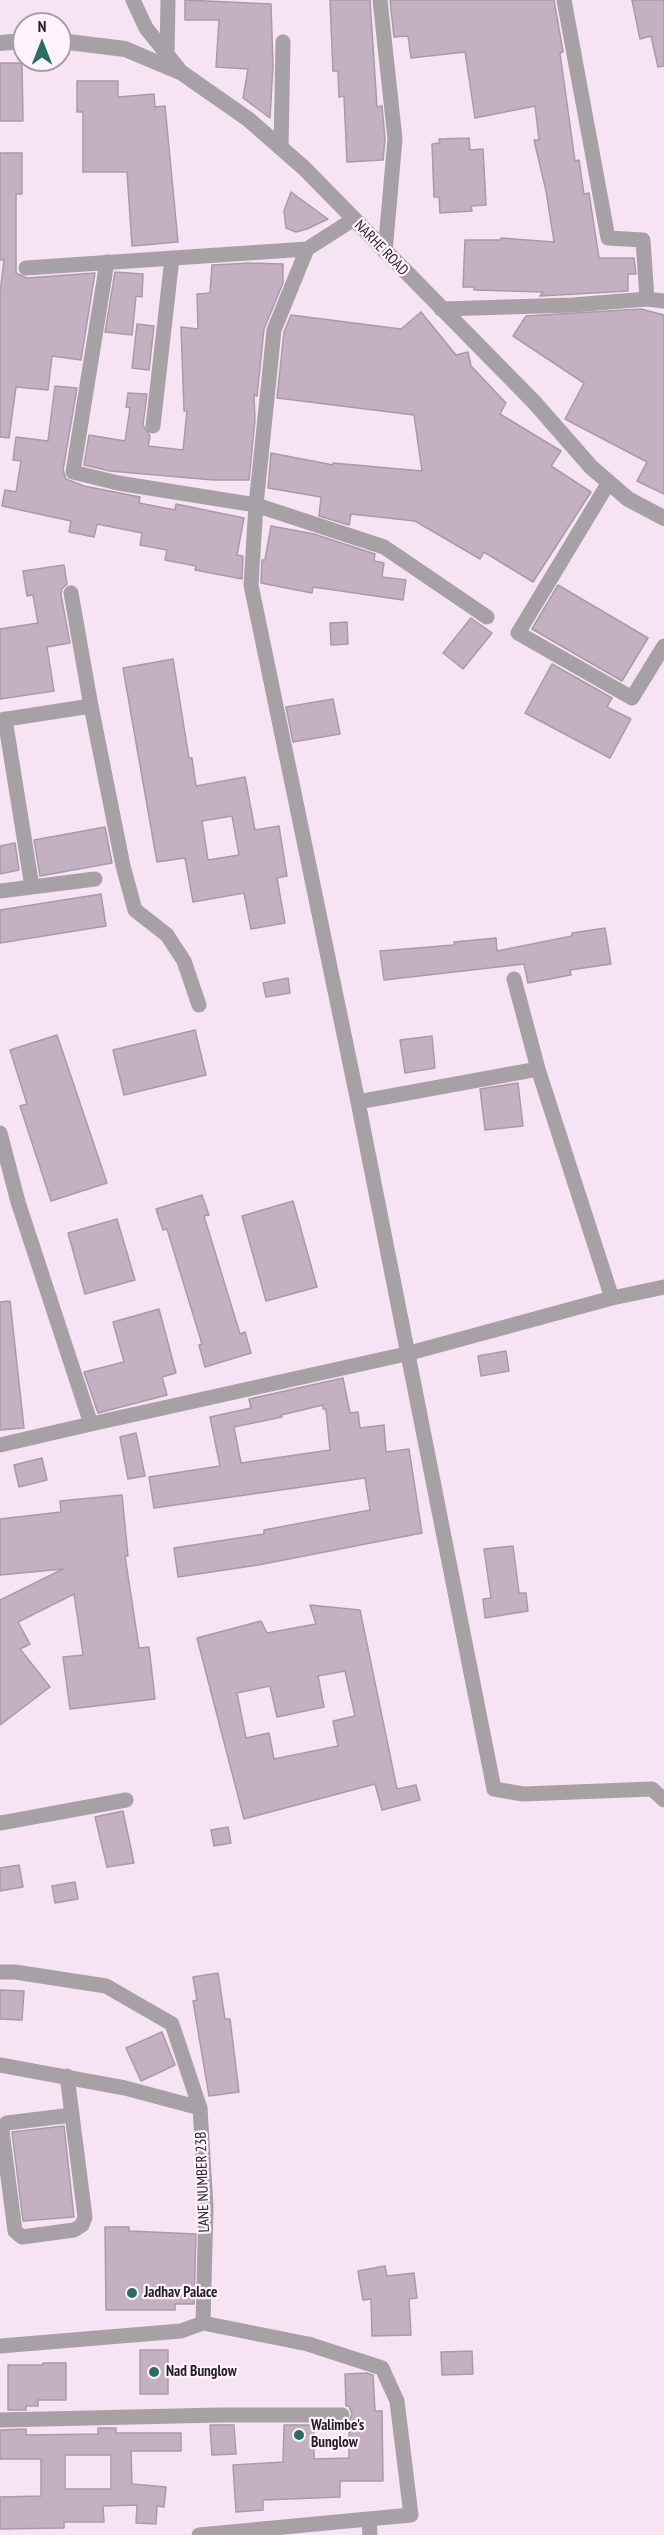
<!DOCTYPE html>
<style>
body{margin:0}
#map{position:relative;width:664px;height:2535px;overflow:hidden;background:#f6e4f4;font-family:"PT Sans Narrow",sans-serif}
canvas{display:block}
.north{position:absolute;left:12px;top:12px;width:60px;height:60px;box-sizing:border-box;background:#fff4fe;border:2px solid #a79ea6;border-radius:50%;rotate:0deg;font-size:16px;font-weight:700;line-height:24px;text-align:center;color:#241d23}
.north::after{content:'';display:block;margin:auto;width:21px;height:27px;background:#296e61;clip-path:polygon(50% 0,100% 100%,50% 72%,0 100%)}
</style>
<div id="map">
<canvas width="664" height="2535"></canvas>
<div class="north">N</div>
</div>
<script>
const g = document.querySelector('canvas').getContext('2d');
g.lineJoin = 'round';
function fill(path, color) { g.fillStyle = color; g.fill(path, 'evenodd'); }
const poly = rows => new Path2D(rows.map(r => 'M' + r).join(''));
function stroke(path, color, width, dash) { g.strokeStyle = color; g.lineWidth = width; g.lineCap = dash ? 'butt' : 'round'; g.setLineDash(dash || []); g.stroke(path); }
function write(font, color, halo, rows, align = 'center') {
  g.font = font + ' "PT Sans Narrow",sans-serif'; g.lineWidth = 4.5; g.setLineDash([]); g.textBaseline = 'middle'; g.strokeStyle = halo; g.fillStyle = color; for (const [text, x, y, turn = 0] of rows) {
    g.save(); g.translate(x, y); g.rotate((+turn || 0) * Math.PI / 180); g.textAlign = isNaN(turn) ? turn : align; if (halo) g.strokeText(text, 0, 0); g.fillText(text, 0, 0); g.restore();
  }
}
const building = poly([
 [185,0,271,4,273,65,270,118,243,98,248,69,216,67,219,20,185,20,185,0],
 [330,0,370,0,377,107,382,106,385,139,383,160,347,162,344,96,339,97,338,71,333,71,330,0],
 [390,0,554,0,561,40,563,52,560,53,575,161,579,160,584,194,589,193,599,258,634,258,636,274,628,274,628,291,540,296,543,292,474,290,474,287,463,287,465,240,501,240,501,238,554,242,546,191,534,140,539,140,535,106,475,118,465,52,411,58,408,36,394,37,390,0],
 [632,0,664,0,664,66,658,67,651,36,640,39,632,0],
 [0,63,22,63,23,121,0,121,0,63],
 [77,81,118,81,118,97,154,94,155,107,165,106,178,242,132,246,127,172,83,172,83,112,77,112,77,81],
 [469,138,470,150,483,149,486,205,471,206,472,211,440,213,439,197,434,197,432,144,440,143,439,139,469,138],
 [0,153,22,153,22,194,16,194,16,273,27,278,95,273,81,360,52,356,48,390,16,387,9,438,0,437,0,293,4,260,0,260,0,153],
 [291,192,328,219,307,229,296,232,286,228,284,211,291,192],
 [250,263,283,264,283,283,264,329,257,396,254,395,255,420,249,480,213,480,110,471,84,465,89,435,125,441,130,408,126,407,128,393,147,394,143,425,150,436,148,446,183,450,187,411,184,411,181,327,198,329,197,294,210,293,212,265,250,263],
 [115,272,143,274,142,297,136,296,132,335,105,332,115,272],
 [641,309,664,315,664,494,637,481,647,462,565,419,584,383,513,336,526,316,641,309],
 [421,312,456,355,468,352,471,366,506,403,500,414,561,451,551,466,591,492,533,582,484,552,480,559,415,521,351,514,349,525,319,516,321,497,268,488,271,453,333,465,333,463,422,471,414,415,277,398,284,332,291,315,401,329,421,312],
 [137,324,154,326,149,370,132,368,137,324],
 [55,386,77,388,63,470,66,479,84,486,140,497,139,503,175,510,176,504,244,518,237,555,243,556,242,579,195,570,196,566,165,560,167,550,140,545,142,533,97,524,94,537,69,532,71,521,2,506,5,490,16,492,21,461,13,460,16,437,48,441,55,386],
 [271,526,314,534,375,554,374,561,384,563,382,577,406,580,403,600,313,587,312,593,261,583,262,560,265,560,271,526],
 [64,565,67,584,62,589,61,595,70,643,47,647,54,691,0,699,0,629,38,623,33,595,27,596,23,571,64,565],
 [558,585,648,638,622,681,532,629,558,585],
 [471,618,492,633,463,669,443,653,471,618],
 [347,622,348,644,331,645,330,623,347,622],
 [173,659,189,758,192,758,196,786,245,777,255,830,279,826,287,876,277,878,285,923,251,929,244,893,193,902,185,858,157,862,123,668,173,659],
 [232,816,239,855,208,860,202,821,232,816],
 [552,664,612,698,607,707,631,719,610,758,525,713,552,664],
 [333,699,340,734,293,742,286,707,333,699],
 [105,827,112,863,40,876,34,840,105,827],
 [15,843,19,870,0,874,0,846,15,843],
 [101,894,106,926,0,943,0,910,101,894],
 [605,928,611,964,570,970,571,975,528,983,524,964,384,980,380,951,454,945,454,942,496,938,497,951,572,936,572,933,605,928],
 [288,978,290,993,266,997,263,983,288,978],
 [195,1030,206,1075,124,1095,113,1050,195,1030],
 [57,1035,107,1183,51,1201,20,1106,27,1104,10,1050,57,1035],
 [432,1036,435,1068,405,1073,400,1040,432,1036],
 [518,1083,523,1126,485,1130,480,1089,518,1083],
 [202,1195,209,1215,204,1216,240,1334,245,1332,251,1353,205,1367,199,1345,202,1344,167,1229,163,1230,156,1209,202,1195],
 [293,1201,317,1287,266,1301,242,1216,293,1201],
 [117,1219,135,1280,85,1294,68,1233,117,1219],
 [10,1301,24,1428,0,1430,0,1302,10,1301],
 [159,1309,176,1373,162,1377,167,1395,98,1413,84,1372,124,1362,113,1322,159,1309],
 [506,1351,509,1371,481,1376,478,1356,506,1351],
 [343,1378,350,1413,358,1412,360,1428,384,1425,386,1452,409,1449,422,1533,258,1565,178,1577,174,1548,264,1534,264,1530,370,1510,365,1478,154,1508,149,1477,220,1466,210,1417,251,1408,249,1399,343,1378],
 [323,1405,323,1409,326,1409,330,1450,241,1463,234,1427,282,1417,281,1415,323,1405],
 [136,1433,145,1476,128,1479,120,1437,136,1433],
 [42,1458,47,1480,19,1487,14,1465,42,1458],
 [122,1495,128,1556,125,1556,139,1648,149,1647,155,1699,70,1709,63,1657,83,1655,74,1594,18,1622,30,1644,20,1649,50,1687,0,1725,0,1600,63,1569,0,1575,0,1519,61,1512,60,1501,122,1495],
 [513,1546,519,1593,526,1593,528,1611,485,1618,483,1599,491,1598,484,1549,513,1546],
 [310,1605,360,1610,397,1789,416,1785,420,1800,382,1810,375,1784,244,1819,197,1638,261,1621,267,1633,316,1624,310,1605],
 [345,1671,355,1716,333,1721,338,1746,274,1759,269,1733,246,1738,237,1693,270,1686,277,1717,324,1707,318,1676,345,1671],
 [123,1811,134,1863,107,1867,95,1817,123,1811],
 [228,1827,231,1843,214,1846,211,1830,228,1827],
 [19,1865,23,1887,0,1891,0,1868,19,1865],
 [75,1882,78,1899,55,1903,52,1886,75,1882],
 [218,1973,225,2019,230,2019,239,2092,209,2096,193,2001,197,2000,193,1977,218,1973],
 [0,1990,24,1991,22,2020,0,2019,0,1990],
 [162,2032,175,2065,141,2081,126,2048,162,2032],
 [64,2126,74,2217,23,2221,12,2132,64,2126],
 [105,2227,129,2227,129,2231,196,2234,194,2304,175,2304,175,2310,106,2310,105,2227],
 [385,2266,387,2276,414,2273,417,2298,409,2299,411,2335,372,2336,371,2299,363,2300,358,2271,385,2266],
 [140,2350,168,2350,168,2394,140,2394,140,2350],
 [472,2351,473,2374,442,2375,441,2352,472,2351],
 [43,2363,66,2363,66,2400,38,2400,38,2406,26,2406,26,2410,8,2410,8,2365,43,2365,43,2363],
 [367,2373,373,2375,375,2411,382,2411,383,2481,340,2481,340,2497,263,2500,263,2510,236,2512,233,2465,283,2462,284,2425,314,2425,314,2459,349,2458,349,2421,352,2414,349,2406,346,2406,345,2374,367,2373],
 [210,2425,234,2425,236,2454,212,2455,210,2425],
 [98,2428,116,2428,116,2433,181,2433,181,2451,131,2451,132,2484,166,2487,164,2507,157,2506,156,2524,136,2523,137,2505,103,2506,104,2522,64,2522,64,2528,0,2529,0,2497,41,2496,41,2459,0,2459,0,2430,26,2429,26,2435,98,2434,98,2428],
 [65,2455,111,2455,111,2489,65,2489,65,2455]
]);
const minor = poly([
 [133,0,146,28,182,73],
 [380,0,395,139,385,252],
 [564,0,608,238,643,240,647,299],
 [167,55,168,0],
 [281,148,283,42],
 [354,219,307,249,274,330,256,505,251,585,358,1102,494,1789,523,1794,652,1789,664,1800],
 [107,262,73,472,118,483,256,505,384,547,487,617],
 [26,268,307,249],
 [441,309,573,305,647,299,664,301],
 [153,426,172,258],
 [609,482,518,633,632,698,664,646],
 [71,593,91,706],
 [5,719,32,887],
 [0,720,91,706,123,866,135,910,167,935,184,961,199,1005],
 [0,891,95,879],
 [514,979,538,1069,612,1298],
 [358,1102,538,1069],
 [0,1133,18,1202,91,1424,0,1445],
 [91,1424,406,1354,612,1298,664,1287],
 [0,1823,126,1800],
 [0,1972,15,1972,106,1986,172,2024,200,2108,206,2207,203,2323],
 [0,2065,125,2088,200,2108],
 [67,2076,72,2115,85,2217,82,2225,74,2230,22,2237,15,2231,2,2131,3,2126,7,2123,72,2115],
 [0,2346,181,2331,203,2323],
 [0,2420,220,2415,342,2415],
 [369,2519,370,2535],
 [199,2535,411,2515,397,2401,382,2368,308,2344,203,2323]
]);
const tertiary = poly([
 [60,41,125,49,182,73,248,119,304,168,534,402,591,467,628,499,664,518],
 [0,43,24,41]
]);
const markers = [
 [132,2293,6,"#296e61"],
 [154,2372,6,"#296e61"],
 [299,2435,6,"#296e61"]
];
const streetNames = [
 ["NARHE ROAD",381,248,46],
 ["LANE NUMBER 23B",203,2182,-92]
];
const poiNames = [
 ["Jadhav Palace",144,2293],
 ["Nad Bunglow",166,2372],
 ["Walimbe's",311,2426],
 ["Bunglow",311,2443]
];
fill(building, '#c3b1c1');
stroke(building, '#aa99a8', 1.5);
stroke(minor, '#a7a0a6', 15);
stroke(tertiary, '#a7a0a6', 16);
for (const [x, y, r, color] of markers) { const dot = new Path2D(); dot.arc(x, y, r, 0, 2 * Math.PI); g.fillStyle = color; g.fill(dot); stroke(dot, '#fff4fe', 2); }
write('15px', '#241d23', '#fff4fe', streetNames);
write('bold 15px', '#241d23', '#fff4fe', poiNames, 'left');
</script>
